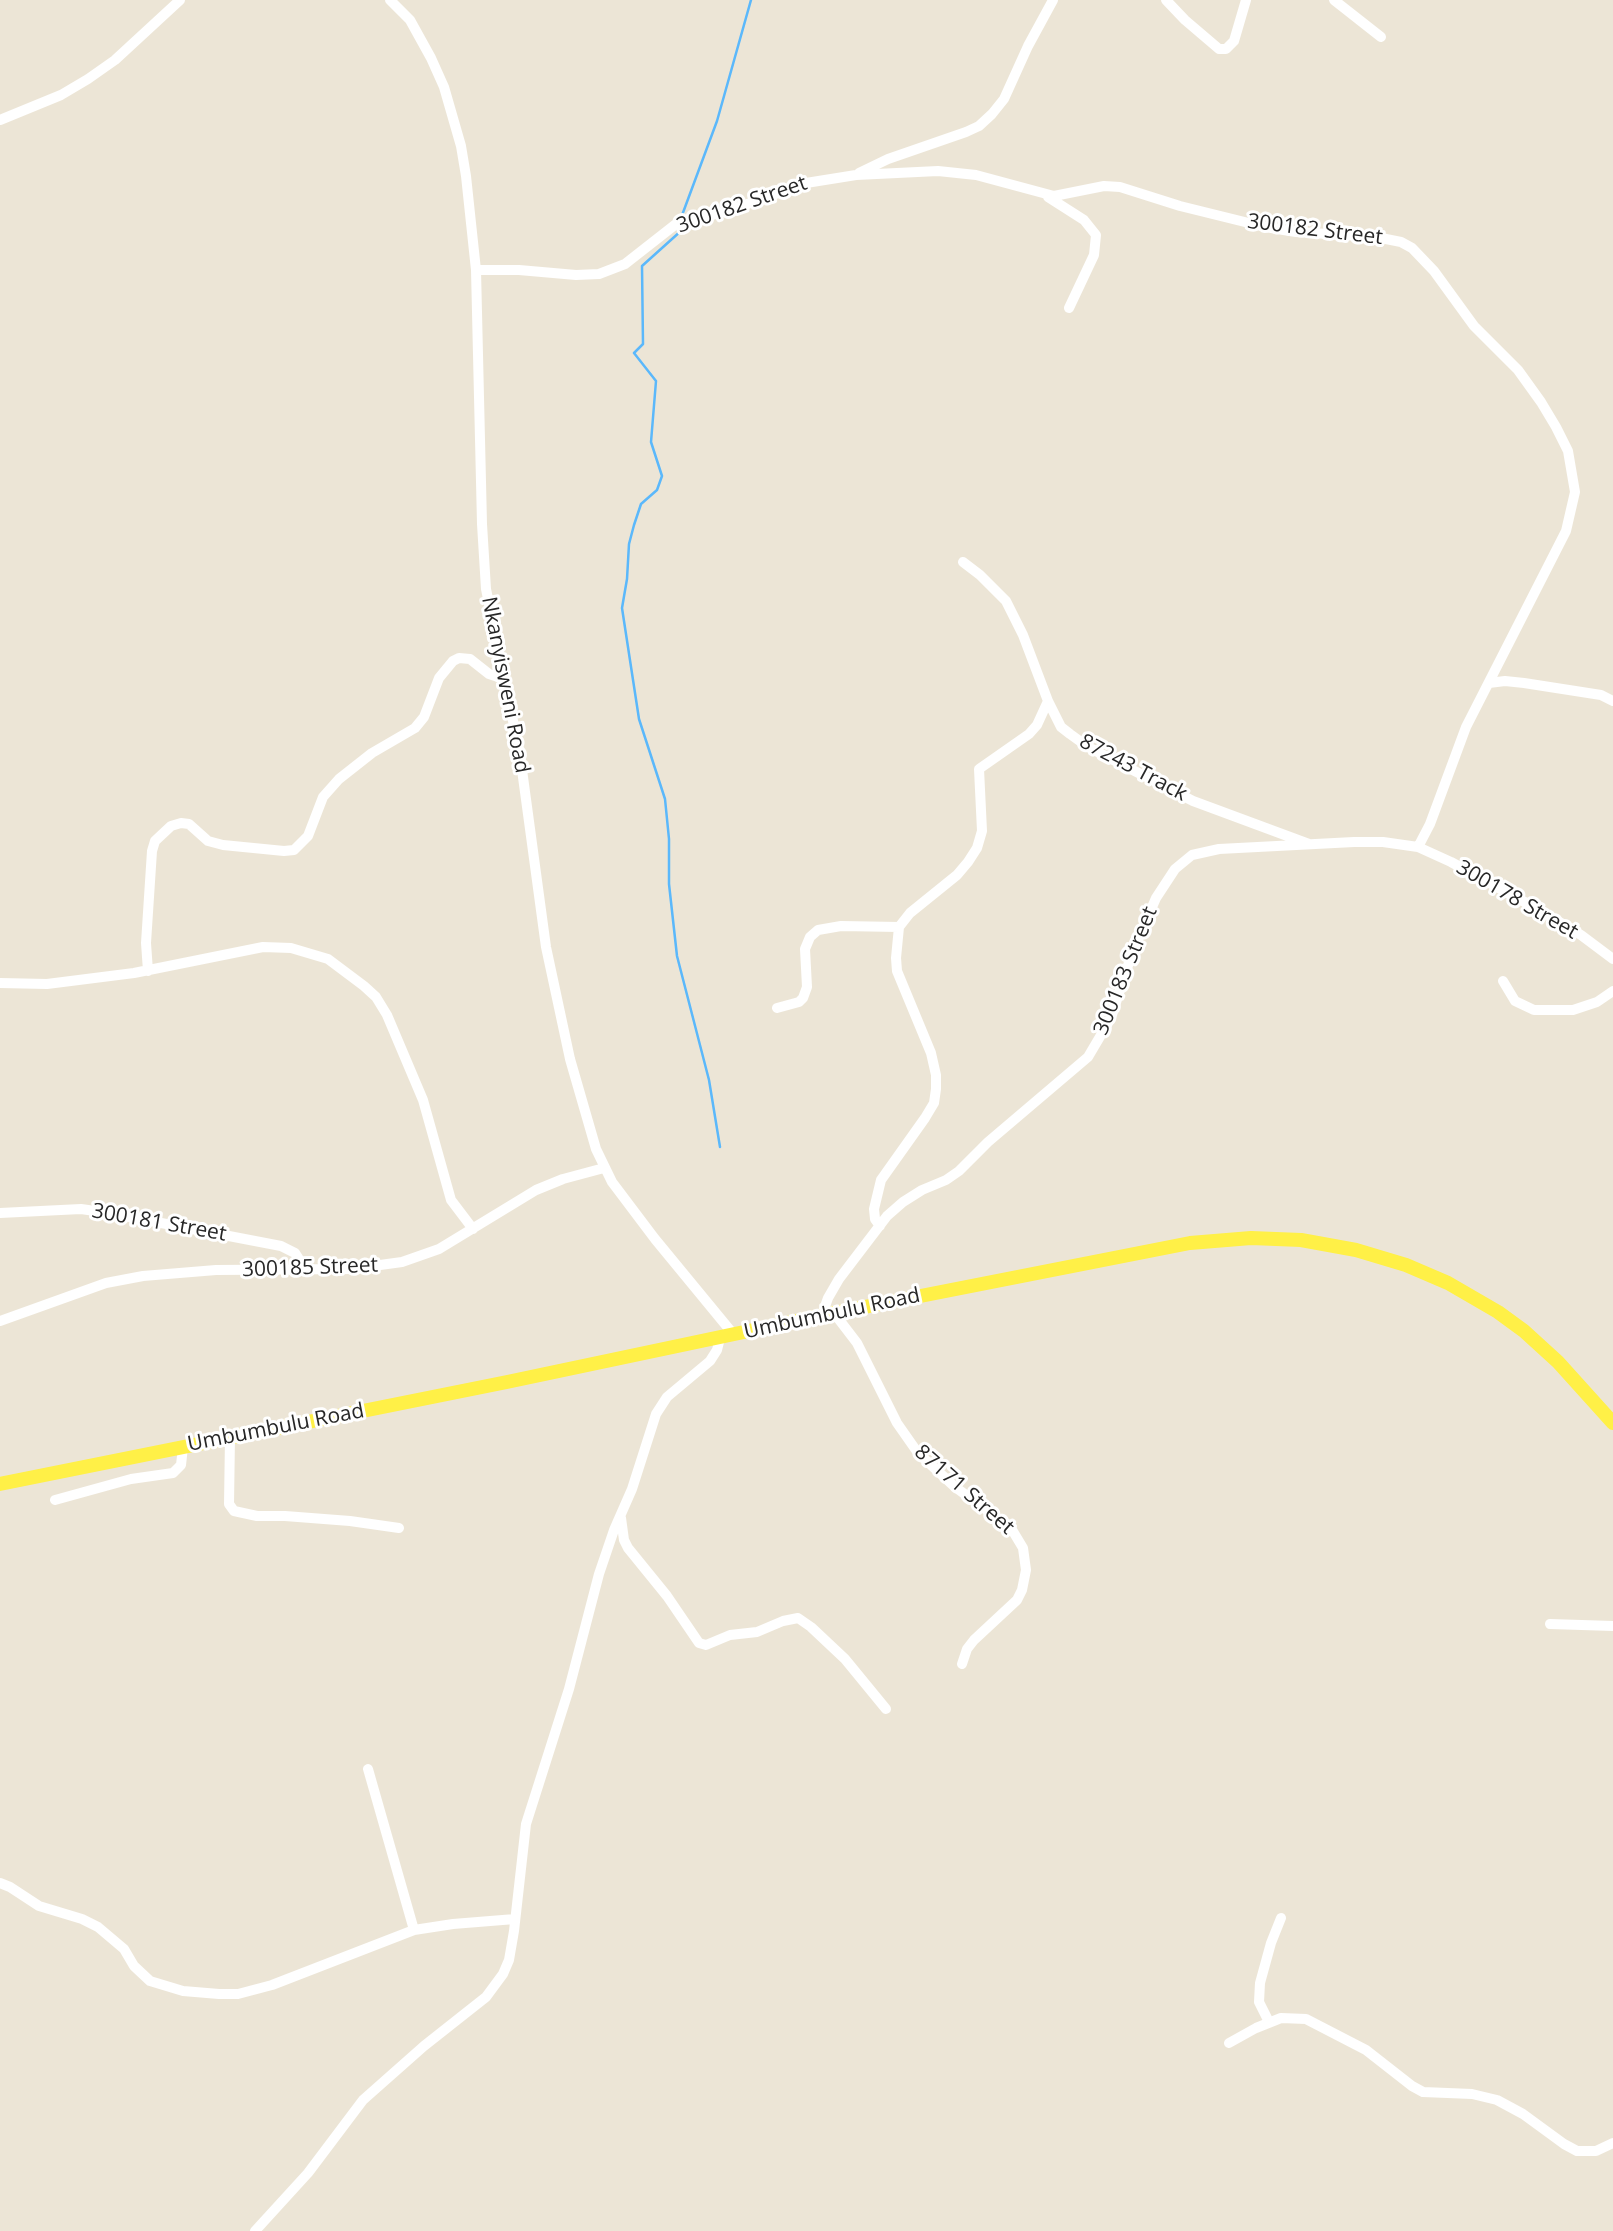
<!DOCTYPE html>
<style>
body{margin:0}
canvas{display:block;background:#ece5d6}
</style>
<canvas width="1613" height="2231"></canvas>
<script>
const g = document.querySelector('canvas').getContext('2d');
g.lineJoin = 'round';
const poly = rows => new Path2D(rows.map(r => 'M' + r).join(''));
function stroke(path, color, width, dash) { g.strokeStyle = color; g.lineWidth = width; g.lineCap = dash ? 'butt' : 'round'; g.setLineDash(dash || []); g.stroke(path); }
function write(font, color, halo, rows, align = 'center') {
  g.font = font + ' "Open Sans",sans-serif'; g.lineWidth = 6; g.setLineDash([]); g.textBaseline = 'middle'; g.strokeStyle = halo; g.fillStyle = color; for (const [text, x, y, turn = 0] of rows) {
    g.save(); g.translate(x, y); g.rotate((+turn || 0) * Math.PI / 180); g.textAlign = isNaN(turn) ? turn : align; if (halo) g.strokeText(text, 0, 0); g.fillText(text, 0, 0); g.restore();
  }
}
const stream = poly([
 [681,218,717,121,751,0],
 [682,227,682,230,642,266,643,344,634,353,656,381,651,442,662,476,657,490,641,504,634,525,629,544,627,579,622,608,639,719,665,799,669,839,669,884,677,956,709,1080,720,1147]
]);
const minor = poly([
 [390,0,410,20,431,58,444,87,461,146,466,176,476,270,482,524,486,589,520,755,546,947,570,1059,596,1149,612,1182,655,1239,734,1335],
 [1166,0,1185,20,1219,49,1226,49,1234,41,1246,0],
 [1334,0,1381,37],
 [0,120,61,95,88,79,115,60,180,0],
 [859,173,888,159,966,132,979,126,992,114,1004,99,1028,46,1053,0],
 [1048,197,1084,220,1096,235,1094,255,1069,308],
 [476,270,519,270,576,275,599,274,625,264,676,224,728,211,806,183,856,175,938,171,976,175,1054,196,1104,186,1120,187,1180,206,1265,227,1296,232,1376,237,1401,242,1412,248,1434,271,1474,326,1518,370,1541,402,1556,427,1568,451,1575,492,1566,531,1466,727,1430,824,1418,847],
 [963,562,980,575,1006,601,1023,635,1048,701,1061,727,1070,734,1088,747,1193,801,1309,844],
 [1489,683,1505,681,1524,683,1601,695,1613,701],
 [148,971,146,943,152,851,155,841,171,826,181,823,189,824,208,841,223,845,284,851,294,850,308,836,323,797,339,779,372,753,415,728,424,717,439,678,453,661,459,658,470,659,489,674,504,679],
 [1503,981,1515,1001,1534,1010,1573,1010,1597,1002,1613,991],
 [0,983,47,984,134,973,263,947,291,948,328,959,364,986,376,997,387,1015,423,1100,451,1200,473,1229],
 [777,1008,799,1002,803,998,807,987,805,949,810,937,818,930,841,926,899,927],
 [0,1213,81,1209,109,1213,281,1246,295,1253,306,1270],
 [880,1226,875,1219,874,1209,881,1180,925,1118,934,1103,936,1089,936,1075,931,1053,897,971,896,958,899,927,910,913,957,875,968,862,977,848,982,831,979,769,1029,734,1037,725,1048,701],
 [834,1313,857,1343,897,1423,918,1453,955,1487,1011,1528,1023,1548,1026,1570,1022,1590,1017,1600,974,1640,967,1649,962,1664],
 [822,1315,828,1298,839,1279,887,1216,903,1202,922,1190,946,1180,959,1171,988,1142,1088,1057,1111,1018,1132,953,1156,898,1175,869,1192,855,1219,849,1354,842,1383,842,1418,847,1451,862,1543,912,1581,935,1613,959],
 [0,1321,106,1283,143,1276,216,1270,351,1269,402,1262,439,1249,536,1190,563,1179,604,1168],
 [230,1437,229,1504,234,1511,257,1516,285,1516,350,1521,399,1528],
 [55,1500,131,1479,173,1473,181,1465,183,1447],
 [621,1518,624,1540,628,1548,667,1596,699,1643,706,1645,730,1635,757,1632,783,1621,798,1618,811,1627,845,1659,886,1709],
 [1550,1624,1613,1626],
 [368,1769,414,1930],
 [0,1883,10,1887,39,1906,82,1919,98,1927,124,1949,134,1966,150,1981,183,1991,219,1994,238,1994,272,1985,414,1930,453,1924,515,1919],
 [1269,2022,1259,2002,1260,1983,1271,1943,1281,1918],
 [1229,2043,1256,2028,1281,2018,1306,2019,1366,2050,1412,2086,1423,2092,1472,2094,1497,2100,1523,2114,1564,2144,1577,2151,1596,2151,1613,2143],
 [255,2231,308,2173,363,2100,424,2046,486,1997,503,1974,509,1960,514,1931,526,1824,569,1689,599,1574,614,1530,632,1489,656,1414,667,1397,710,1361,717,1350,720,1338]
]);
const major = poly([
 [0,1484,507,1382,834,1313,1190,1243,1251,1238,1301,1240,1356,1250,1406,1265,1448,1283,1498,1312,1524,1331,1558,1362,1613,1423]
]);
const streetNames = [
 ["300182 Street",742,205,-19],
 ["300182 Street",1315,230,7],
 ["Nkanyisweni Road",505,685,79],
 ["87243 Track",1133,768,28],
 ["300178 Street",1517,900,30],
 ["300183 Street",1126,971,-68],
 ["300181 Street",159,1223,10],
 ["300185 Street",310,1268,-2],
 ["Umbumbulu Road",832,1314,-12],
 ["Umbumbulu Road",276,1428,-11],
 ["87171 Street",964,1490,41]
];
stroke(stream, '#5bb8fb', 2.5);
stroke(minor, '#fff', 10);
stroke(major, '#fff047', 14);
write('21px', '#272727', '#fff', streetNames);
</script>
